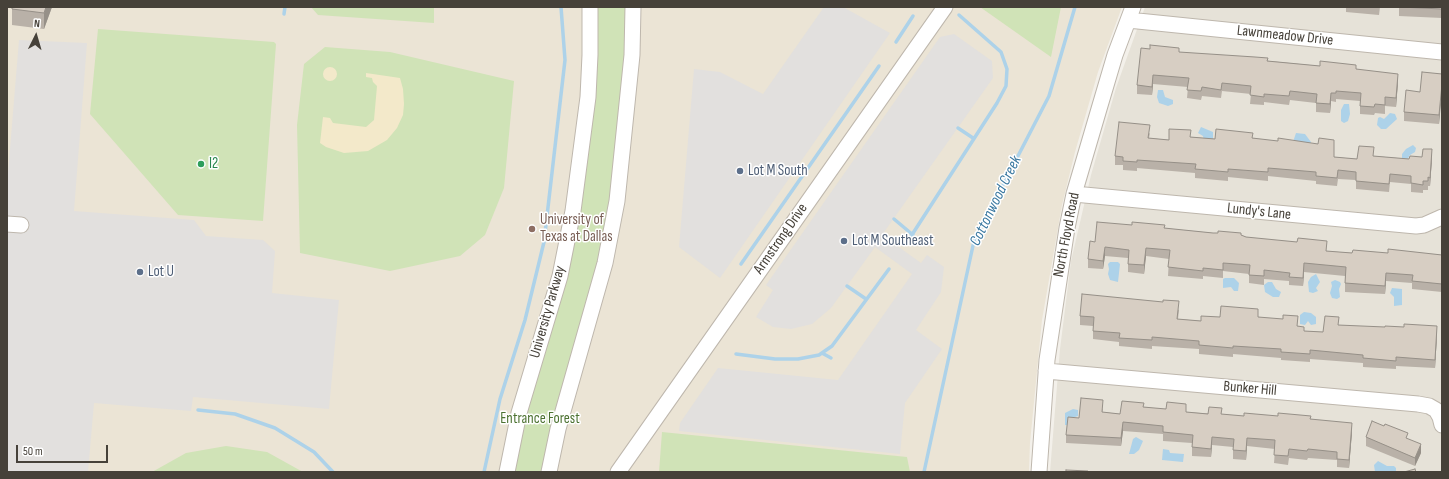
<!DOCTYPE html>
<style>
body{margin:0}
#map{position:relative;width:1449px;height:479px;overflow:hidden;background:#f3f0ea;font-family:"Sofia Sans Condensed",sans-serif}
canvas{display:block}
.frame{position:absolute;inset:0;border:8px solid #464139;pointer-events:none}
.north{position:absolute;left:16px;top:16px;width:40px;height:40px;-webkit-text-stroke:3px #fff;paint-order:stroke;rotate:5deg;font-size:11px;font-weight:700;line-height:16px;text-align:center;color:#464139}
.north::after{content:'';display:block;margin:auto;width:14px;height:18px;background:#464139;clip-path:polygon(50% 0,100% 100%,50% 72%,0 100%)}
.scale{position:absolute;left:16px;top:445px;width:92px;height:18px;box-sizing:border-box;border:2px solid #464139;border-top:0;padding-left:5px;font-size:12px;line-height:14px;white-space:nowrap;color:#464139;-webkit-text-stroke:3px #fff;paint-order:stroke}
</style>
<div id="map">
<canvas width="1449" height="479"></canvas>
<div class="frame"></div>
<div class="north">N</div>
<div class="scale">50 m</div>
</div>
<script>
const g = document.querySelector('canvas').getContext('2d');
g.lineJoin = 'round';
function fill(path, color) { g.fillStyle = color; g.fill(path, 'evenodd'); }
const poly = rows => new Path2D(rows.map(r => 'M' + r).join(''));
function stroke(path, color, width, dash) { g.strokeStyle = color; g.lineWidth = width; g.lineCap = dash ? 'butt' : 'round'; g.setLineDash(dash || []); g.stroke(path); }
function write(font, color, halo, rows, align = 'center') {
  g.font = font + ' "Sofia Sans Condensed",sans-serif'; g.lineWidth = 3; g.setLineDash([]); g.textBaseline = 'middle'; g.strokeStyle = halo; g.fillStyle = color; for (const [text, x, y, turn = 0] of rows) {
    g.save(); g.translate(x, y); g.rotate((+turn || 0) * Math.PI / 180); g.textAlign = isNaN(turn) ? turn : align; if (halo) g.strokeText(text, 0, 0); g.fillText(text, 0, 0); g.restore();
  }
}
const residential = poly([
 [1145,7,1442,7,1442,472,1050,472,1060,349,1071,261,1091,175,1116,88]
]);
const education = poly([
 [7,7,1122,7,1098,72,1075,152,1062,205,1042,320,1030,443,1029,472,7,472]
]);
const green = poly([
 [311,7,434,7,434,23,318,15],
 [597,7,627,7,624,81,611,202,592,290,544,472,514,472,525,415,583,193,598,55],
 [980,7,1061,7,1051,57],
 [98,29,274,42,276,44,263,221,178,215,90,114],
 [325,47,390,52,514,81,504,188,485,235,460,256,390,271,300,253,297,125,304,64],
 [662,432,907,457,910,472,659,472],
 [226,446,267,452,303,472,152,472,186,453]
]);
const sand = poly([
 '323 74a7 7 0 1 1 14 0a7 7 0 1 1-14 0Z',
 [366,73,400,78,403,89,404,104,403,115,397,128,387,140,368,151,344,153,326,147,320,143,323,117,330,118,333,123,366,127,374,120,377,86,373,82,372,78,366,77]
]);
const parking = poly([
 [824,7,843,7,890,33,720,278,679,247,694,69,720,72,763,94],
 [954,34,992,61,993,78,882,235,921,263,927,255,944,267,941,292,916,330,942,349,905,403,900,454,679,431,680,423,718,368,838,380,912,274,875,247,831,308,812,324,791,329,773,327,756,317,773,290,766,285,940,37],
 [19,40,87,43,74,211,194,220,206,236,263,240,275,251,272,293,339,300,329,409,193,397,191,411,94,403,88,472,7,472,7,185]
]);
const water = poly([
 [1158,90,1163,90,1165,97,1173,100,1173,104,1168,106,1159,103,1157,97],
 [1344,104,1349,104,1350,114,1348,121,1344,123,1341,121,1341,110],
 [1390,113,1395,114,1397,119,1386,129,1381,129,1377,125,1378,118,1380,117,1384,119],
 [1201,127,1213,132,1213,141,1204,141,1203,136,1198,133],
 [1296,133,1305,134,1311,142,1311,147,1293,142],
 [1413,145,1416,148,1415,152,1410,155,1407,160,1402,160,1402,154,1406,149],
 [1110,262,1118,262,1120,264,1118,282,1110,280,1108,274,1109,269,1108,264],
 [1316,274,1320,282,1316,288,1318,291,1313,293,1309,292,1308,282,1311,277],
 [1225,278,1234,278,1239,283,1238,291,1234,291,1231,287,1223,288,1223,279],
 [1335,280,1340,282,1341,284,1339,289,1340,297,1337,299,1332,298,1330,293,1332,286,1331,282],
 [1268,282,1272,282,1276,289,1281,292,1279,297,1273,297,1265,292,1264,285],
 [1392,288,1402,289,1402,305,1394,306,1394,297,1390,293],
 [1304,312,1311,313,1316,317,1316,324,1311,325,1308,321,1305,325,1300,324,1300,315],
 [1073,409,1078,410,1078,416,1072,418,1075,426,1065,425,1065,413],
 [1136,437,1143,441,1139,450,1134,454,1129,454,1133,439],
 [1163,449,1169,450,1170,453,1184,454,1183,462,1162,460],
 [1378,461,1387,466,1394,466,1396,468,1396,472,1375,472,1374,465]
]);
const stream = poly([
 [284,14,285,7],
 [896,42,913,16],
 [958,128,973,138],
 [894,219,913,235],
 [906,244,997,103,1006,86,1007,69,1001,52,959,15],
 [741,264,879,66],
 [847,286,866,299],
 [822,353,831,358],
 [736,354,775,359,798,359,819,355,832,346,889,269],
 [198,410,235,414,275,428,314,452,333,472],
 [484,472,500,399,525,320,544,242,565,60,561,7],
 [924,472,974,241,1049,96,1075,7]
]);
const minor = poly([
 [1128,20,1442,52],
 [1074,194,1416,226,1424,225,1442,217],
 [7,224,21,225],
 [1046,371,1418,404,1429,406,1436,410,1440,417,1442,425],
 [507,472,519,413,560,276,573,211,588,97,590,55,590,7],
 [549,472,558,429,605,263,617,201,632,55,633,7],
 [618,472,945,7],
 [1039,472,1047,360,1067,228,1074,194,1099,109,1115,55,1133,7]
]);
const wall = poly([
 [52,7,44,29,12,25,12,9],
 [1340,7,1380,7,1379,15,1346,12,1346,7],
 [1399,7,1442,7,1442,18,1399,16],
 [1179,52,1320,66,1356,69,1398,82,1396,107,1385,106,1385,114,1375,113,1374,115,1360,114,1360,101,1336,99,1336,102,1331,101,1330,113,1316,112,1316,103,1290,100,1289,105,1264,102,1264,105,1250,104,1251,94,1222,91,1221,98,1202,96,1201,100,1187,98,1188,87,1153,84,1152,95,1137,94,1137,85],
 [1442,74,1439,124,1404,121,1404,112,1420,92],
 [1150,133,1149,138,1169,140,1191,137,1215,139,1253,138,1334,157,1357,159,1374,156,1409,159,1432,158,1430,186,1428,186,1428,190,1423,190,1423,193,1411,192,1411,184,1390,182,1389,192,1356,189,1356,180,1338,179,1337,186,1316,184,1316,181,1268,176,1268,181,1228,177,1228,181,1195,178,1195,173,1137,168,1137,171,1123,170,1123,165,1115,165,1115,156],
 [1132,225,1213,233,1241,235,1246,237,1326,251,1352,253,1388,253,1442,255,1442,292,1412,289,1412,283,1386,281,1385,294,1345,292,1345,276,1304,272,1303,286,1289,285,1289,281,1264,279,1264,285,1249,283,1249,274,1223,271,1223,278,1203,276,1203,279,1168,276,1169,259,1146,256,1144,274,1128,272,1128,258,1105,256,1103,269,1088,268,1088,259,1095,242],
 [1163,302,1179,310,1178,319,1201,321,1220,317,1258,317,1298,326,1304,331,1323,332,1339,325,1437,335,1435,368,1396,366,1396,369,1363,367,1363,363,1310,359,1310,362,1281,360,1281,358,1233,354,1233,357,1199,354,1199,349,1152,346,1152,349,1119,346,1119,342,1093,339,1093,326,1080,325,1080,316],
 [1144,407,1186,412,1244,416,1311,419,1352,432,1349,468,1337,467,1337,460,1308,458,1307,460,1289,458,1288,465,1274,463,1275,449,1247,446,1246,460,1233,459,1233,447,1212,445,1211,457,1192,456,1192,443,1163,441,1163,434,1123,431,1121,446,1066,443,1066,435,1079,418,1103,409,1102,412,1120,414],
 [1366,437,1408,439,1421,453,1415,466,1366,446]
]);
const shadedWall = poly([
 [46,7,52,7,44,29,44,13],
 [1398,74,1398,82,1396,107,1396,98],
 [1153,75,1153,84,1152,95,1152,87],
 [1442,84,1442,93,1439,124,1439,115],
 [1331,93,1331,101,1330,113,1330,104],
 [1432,149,1432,158,1430,186,1430,178],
 [1105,247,1105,256,1103,269,1103,261],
 [1146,248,1146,256,1144,274,1144,265],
 [1304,263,1304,272,1303,286,1303,278],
 [1386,273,1386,281,1385,294,1385,286],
 [1437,326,1437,335,1435,368,1435,360],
 [1123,422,1123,431,1121,446,1121,438],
 [1352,423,1352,432,1349,468,1349,460],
 [1212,437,1212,445,1211,457,1211,449],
 [1247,438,1247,446,1246,460,1246,451],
 [1421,444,1421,453,1415,466,1415,458]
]);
const building = poly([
 [12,7,46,7,44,13,12,9,12,7],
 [1400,7,1442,7,1442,9,1400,7],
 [1150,45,1179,48,1179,52,1255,57,1268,58,1267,61,1320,66,1320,61,1356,65,1356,69,1398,74,1396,98,1385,97,1385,105,1375,104,1374,107,1360,106,1361,93,1336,91,1336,93,1331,93,1330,104,1316,103,1317,94,1290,91,1289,96,1264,94,1264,97,1250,95,1251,86,1222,83,1221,90,1202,87,1201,91,1187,90,1189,78,1153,75,1152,87,1137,85,1141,48,1150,49,1150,45],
 [1422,72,1442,74,1442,84,1439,115,1404,112,1406,90,1420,92,1422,72],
 [1119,122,1150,125,1148,138,1169,140,1169,129,1191,130,1190,137,1215,139,1216,129,1253,133,1252,138,1278,141,1278,138,1318,144,1319,138,1334,140,1334,157,1357,159,1359,146,1374,147,1373,156,1409,159,1410,156,1422,157,1423,149,1432,149,1430,178,1428,177,1428,181,1423,181,1423,185,1411,183,1411,176,1390,174,1389,184,1356,181,1356,172,1338,170,1337,178,1316,176,1316,172,1268,168,1268,172,1228,169,1228,172,1195,169,1196,164,1137,160,1137,162,1123,161,1123,157,1115,156,1119,122],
 [1097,222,1132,225,1132,222,1165,225,1164,228,1213,233,1218,233,1218,231,1241,233,1241,235,1246,237,1297,242,1298,238,1327,241,1326,251,1352,253,1353,250,1388,253,1388,249,1442,255,1442,284,1412,281,1413,275,1386,273,1385,286,1345,283,1346,267,1304,263,1303,278,1289,277,1290,273,1264,270,1264,276,1249,275,1250,265,1223,263,1223,270,1203,268,1203,271,1168,267,1170,250,1146,248,1144,265,1128,264,1129,250,1105,247,1103,261,1088,259,1090,241,1095,242,1097,222],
 [1082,294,1163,302,1163,300,1179,301,1177,319,1201,321,1201,316,1220,317,1221,306,1258,309,1258,317,1283,319,1283,315,1298,316,1297,326,1304,327,1304,331,1323,332,1325,316,1339,317,1338,325,1385,327,1385,326,1404,327,1404,324,1437,326,1435,360,1396,357,1396,361,1363,358,1363,355,1310,350,1310,354,1281,352,1281,349,1233,346,1233,348,1199,345,1199,341,1152,337,1152,340,1119,338,1120,333,1093,331,1094,317,1080,316,1082,294],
 [1081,398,1103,400,1102,412,1120,414,1122,401,1144,403,1143,407,1166,409,1167,402,1186,404,1186,412,1208,414,1209,407,1222,408,1221,414,1244,416,1244,413,1278,416,1278,413,1311,416,1310,419,1352,423,1349,460,1337,459,1337,452,1308,449,1307,451,1289,449,1288,456,1274,455,1275,440,1247,438,1246,451,1233,450,1234,439,1212,437,1211,449,1192,447,1193,435,1163,432,1163,426,1123,422,1121,438,1066,435,1068,417,1079,418,1081,398],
 [1372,421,1384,426,1385,424,1408,433,1406,438,1421,444,1415,458,1366,437,1372,421],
 [1415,469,1416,472,1404,472,1415,469],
 [1066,470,1088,471,1088,472,1066,472,1066,470]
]);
const markers = [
 [201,164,4,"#2e9e5b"],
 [740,171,4,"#5c6f8a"],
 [532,229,4,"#8d6e63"],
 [844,241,4,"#5c6f8a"],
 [140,272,4,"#5c6f8a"]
];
const streetNames = [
 ["Lawnmeadow Drive",1285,36,6],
 ["Lundy's Lane",1259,212,6],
 ["North Floyd Road",1067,235,-79],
 ["Armstrong Drive",781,239,-55],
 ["University Parkway",548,312,-74],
 ["Bunker Hill",1250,389,5]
];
const leisureNames = [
 ["I2",209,164]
];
const serviceNames = [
 ["Lot M South",748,171],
 ["Lot M Southeast",852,241],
 ["Lot U",148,272]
];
const educationNames = [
 ["University of",540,220],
 ["Texas at Dallas",540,237]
];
const parkNames = [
 ["Entrance Forest",540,419]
];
const waterNames = [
 ["Cottonwood Creek",996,201,-64]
];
fill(residential, '#e6e2d8');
fill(education, '#ebe4d5');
fill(green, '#d0e3b7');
fill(sand, '#f3e9ca');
fill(parking, '#e2e0de');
fill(water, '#add2e9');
stroke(stream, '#add2e9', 3.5);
stroke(minor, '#beb7ad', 17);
stroke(minor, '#fff', 15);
fill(wall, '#b9b1a8');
fill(shadedWall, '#969088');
fill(building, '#d7cec3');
stroke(building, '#969088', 1);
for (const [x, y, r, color] of markers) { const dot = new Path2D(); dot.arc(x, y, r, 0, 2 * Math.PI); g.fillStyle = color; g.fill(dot); stroke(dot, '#fff', 1.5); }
write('15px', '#464139', '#fff', streetNames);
write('15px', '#27864d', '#fff', leisureNames, 'left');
write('15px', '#4e5e75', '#fff', serviceNames, 'left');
write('15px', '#785e54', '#fff', educationNames, 'left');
write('15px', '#4c7231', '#fff', parkNames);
write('italic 16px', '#3a78a0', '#fff', waterNames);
</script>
